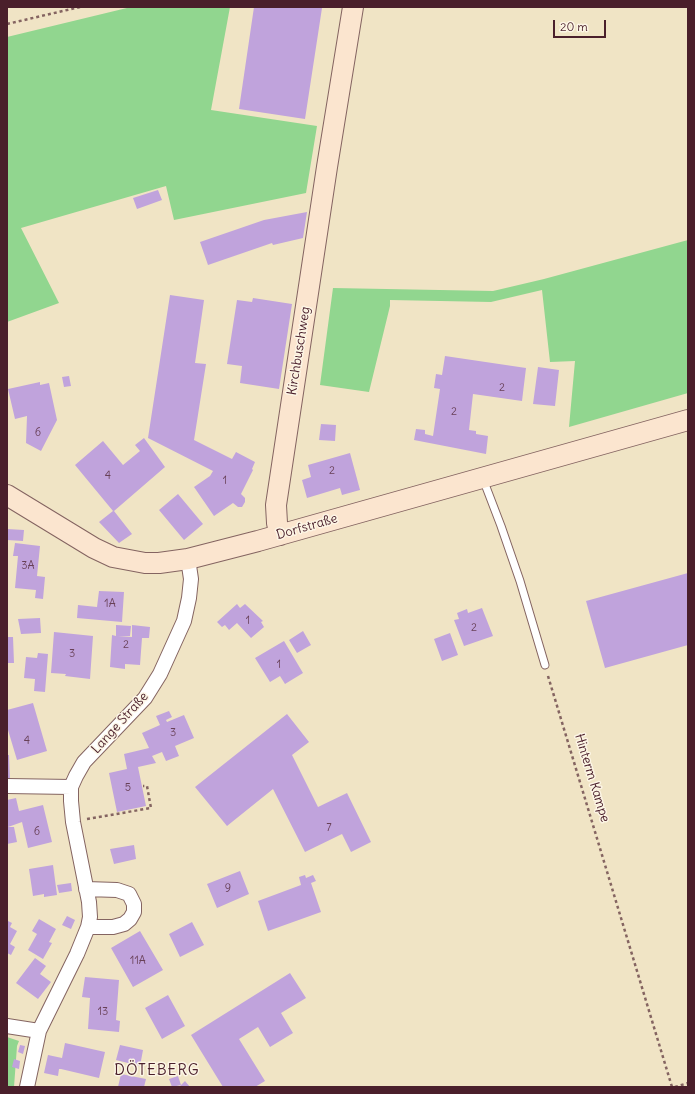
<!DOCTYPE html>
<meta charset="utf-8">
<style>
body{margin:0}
#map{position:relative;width:695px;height:1094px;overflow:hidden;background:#f0e4c5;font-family:Delius,sans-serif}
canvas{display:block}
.frame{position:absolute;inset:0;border:8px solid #4a1f2b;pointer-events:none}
.scale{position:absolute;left:553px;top:20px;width:53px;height:18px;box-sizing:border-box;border:2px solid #4a1f2b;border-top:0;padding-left:5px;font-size:12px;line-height:14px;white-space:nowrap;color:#4a1f2b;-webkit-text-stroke:3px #fcf5e5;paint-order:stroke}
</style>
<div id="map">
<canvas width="695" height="1094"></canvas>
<div class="frame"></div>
<div class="scale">20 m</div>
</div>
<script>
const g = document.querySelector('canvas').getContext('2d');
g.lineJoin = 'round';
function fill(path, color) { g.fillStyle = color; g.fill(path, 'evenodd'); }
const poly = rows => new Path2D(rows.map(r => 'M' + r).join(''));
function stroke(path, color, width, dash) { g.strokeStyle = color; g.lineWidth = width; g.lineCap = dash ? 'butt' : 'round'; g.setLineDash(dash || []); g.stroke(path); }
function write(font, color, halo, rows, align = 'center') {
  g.font = font + ' Delius,sans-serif'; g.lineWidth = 3; g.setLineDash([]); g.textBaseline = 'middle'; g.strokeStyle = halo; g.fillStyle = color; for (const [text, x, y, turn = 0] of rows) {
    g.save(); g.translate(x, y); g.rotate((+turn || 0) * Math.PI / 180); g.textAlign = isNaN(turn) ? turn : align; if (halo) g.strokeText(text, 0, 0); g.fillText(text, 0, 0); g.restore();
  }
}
const green = poly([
 [131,7,230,7,211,110,317,126,306,193,174,220,166,186,21,228,59,303,7,322,7,37],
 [688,240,688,393,569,427,575,361,550,362,542,290,491,302,390,300,390,306,369,392,320,385,333,288,493,291,544,279],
 [7,1037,19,1041,17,1046,14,1087,7,1087]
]);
const building = poly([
 [254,7,313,7,322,8,305,119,239,109],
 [158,190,162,200,137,209,133,198],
 [307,212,303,238,273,245,272,243,208,265,200,242,264,220],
 [170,295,204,300,195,363,206,364,194,440,232,459,236,452,255,462,252,469,253,470,241,494,245,498,245,502,242,507,238,507,233,503,214,516,194,487,210,476,213,471,148,438],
 [253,298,292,304,279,389,240,383,242,366,227,364,237,300,252,302],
 [445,356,526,368,522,401,473,394,469,430,476,431,476,434,488,436,486,454,414,440,416,429,425,430,425,434,433,436,440,389,434,388,436,374,442,375],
 [538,367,559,370,555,406,533,404],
 [69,376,71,386,64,387,62,377],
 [40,382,40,385,49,383,57,420,41,451,26,443,27,416,15,419,8,389],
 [321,424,336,425,335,441,319,440],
 [144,438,165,467,114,511,132,534,119,543,99,522,113,511,75,465,103,441,123,465,140,451,135,445],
 [350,453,360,490,342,495,340,488,307,498,302,480,311,477,308,465],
 [178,494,203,524,184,540,159,510],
 [7,529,24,530,23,541,7,540],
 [15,543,40,546,37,576,45,577,43,599,35,598,36,590,15,588,18,556,13,556],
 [688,573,688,645,605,668,586,601],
 [99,591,124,592,122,622,77,618,78,605,97,607],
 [237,604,240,608,245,604,263,621,261,622,264,627,251,638,237,623,229,630,225,625,222,627,217,622],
 [482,608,493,636,464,646,454,620,459,619,457,613,467,609,468,613],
 [40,618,41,633,21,634,18,619],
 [116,625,131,626,130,636,118,636,132,637,132,625,150,627,149,638,142,638,140,665,125,664,125,669,110,667,112,635,116,636],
 [303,631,311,645,297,653,289,640],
 [54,632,93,636,90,679,65,676,66,674,51,673],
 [450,633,458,655,442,661,434,639],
 [7,637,13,637,14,663,7,663],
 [284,641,303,673,285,684,280,676,270,682,255,658],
 [38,653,48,654,45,692,34,691,35,679,24,678,26,657,37,658],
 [33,703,47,751,17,760,8,730,7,730,7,710],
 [169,711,172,717,166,720,167,722,184,715,194,738,175,746,179,756,166,761,162,752,152,756,156,763,138,767,146,806,117,812,109,773,127,769,124,754,149,748,142,733,160,725,156,716],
 [287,714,309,742,292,755,318,807,347,793,371,842,351,852,342,834,305,852,273,789,227,826,195,787],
 [7,755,9,755,10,781,7,781],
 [16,798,19,811,43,805,52,842,28,848,22,822,8,827,14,827,17,842,7,844,7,800],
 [134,845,136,859,114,864,110,849],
 [53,865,57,895,44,897,44,894,33,896,29,869],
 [240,871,249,894,217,908,207,884],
 [305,875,306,878,313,875,316,881,311,883,321,912,268,931,258,901,301,885,299,877],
 [71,883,72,891,59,893,57,885],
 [67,916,75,920,71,929,62,925],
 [39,919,56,929,49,942,52,943,43,959,28,950,37,934,32,931],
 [8,921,12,923,10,927,17,931,10,944,15,947,11,955,7,953,7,923],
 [192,922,204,945,180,957,169,934],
 [140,931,163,970,133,987,111,948],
 [35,958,46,966,40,974,51,982,38,999,16,983],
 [290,973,306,998,281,1013,293,1033,270,1047,258,1027,239,1039,265,1081,255,1087,223,1087,191,1035],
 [85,977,119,980,116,1020,120,1021,119,1032,88,1029,90,998,82,997],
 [168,995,185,1026,162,1039,145,1008],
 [65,1043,105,1052,99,1078,61,1069,59,1069,58,1076,44,1073,48,1055,62,1058],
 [20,1045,25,1046,23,1054,18,1052],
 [120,1045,143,1050,140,1066,116,1060],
 [14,1059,20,1061,19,1069,12,1067],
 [121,1074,146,1079,144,1087,118,1087],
 [178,1076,181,1085,172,1087,169,1079],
 [185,1081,190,1087,179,1087]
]);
const path = poly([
 [7,24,80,7],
 [548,676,672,1087],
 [87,819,151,808,147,786,143,786],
 [675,1087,688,1083]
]);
const lane = poly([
 [483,479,501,526,520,581,545,665]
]);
const street = poly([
 [7,786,71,787],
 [86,889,117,890,129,894,134,904,134,912,130,919,124,924,113,927,88,927],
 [7,1026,39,1031],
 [27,1087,39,1031,77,954,88,927,90,917,89,902,73,822,71,801,71,787,76,776,84,762,145,698,160,674,184,621,189,598,191,579,188,559]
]);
const secondary = poly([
 [7,495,94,548,113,557,145,563,159,563,188,559,258,541,688,420],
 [280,535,277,523,276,505,327,167,353,7]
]);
const numberNames = [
 ["2",502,388],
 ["2",454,412],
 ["6",38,433],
 ["2",332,471],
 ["4",108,476],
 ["1",225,481],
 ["3A",28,566],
 ["1A",110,604],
 ["1",248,621],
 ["2",474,628],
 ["2",126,645],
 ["3",72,654],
 ["1",279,665],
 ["3",173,733],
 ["4",27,741],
 ["5",128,788],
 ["7",329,828],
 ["6",37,832],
 ["9",228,889],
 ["11A",138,961],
 ["13",103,1012]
];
const streetNames = [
 ["Kirchbuschweg",299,351,-81],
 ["Dorfstraße",307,527,-16],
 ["Lange Straße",120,723,-48],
 ["Hinterm Kampe",592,778,73]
];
const quarterNames = [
 ["DÖTEBERG",157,1071]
];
fill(green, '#91d68f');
fill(building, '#c0a3dc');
stroke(lane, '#846461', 9);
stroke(street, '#846461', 16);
stroke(secondary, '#846461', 22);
stroke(path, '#846461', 2.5, [3, 3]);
stroke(lane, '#fff', 7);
stroke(street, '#fff', 14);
stroke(secondary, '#fbe5cf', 20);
write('11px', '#684057', null, numberNames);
write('13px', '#4a1f2b', '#fcf5e5', streetNames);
g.letterSpacing = '1px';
write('15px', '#4a1f2b', '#fcf5e5', quarterNames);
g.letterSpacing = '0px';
</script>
